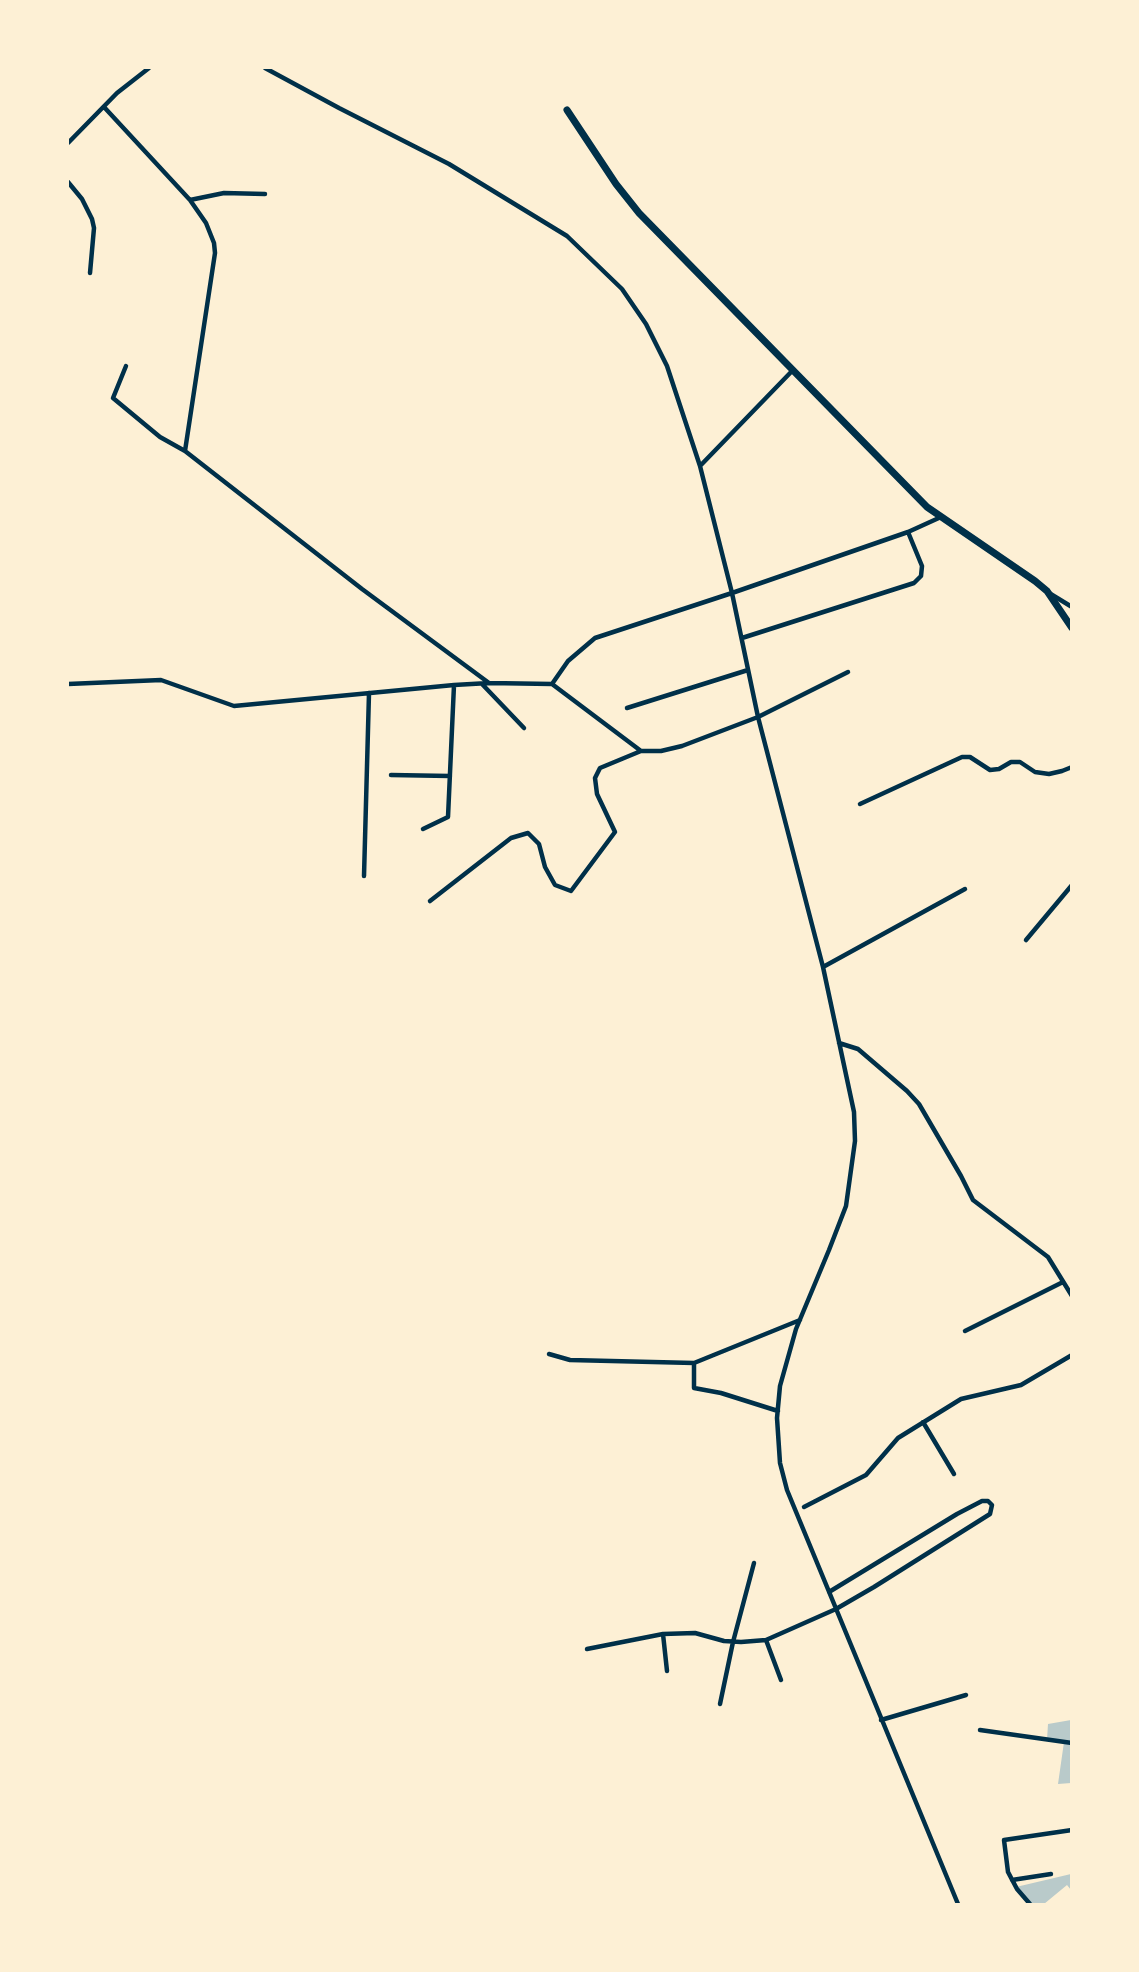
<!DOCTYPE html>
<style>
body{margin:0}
#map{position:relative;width:1139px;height:1972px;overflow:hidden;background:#fdf0d5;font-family:Helvetica,sans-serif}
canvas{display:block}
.frame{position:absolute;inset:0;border:69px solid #fdf0d5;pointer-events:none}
</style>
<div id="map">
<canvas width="1139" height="1972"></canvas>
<div class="frame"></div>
</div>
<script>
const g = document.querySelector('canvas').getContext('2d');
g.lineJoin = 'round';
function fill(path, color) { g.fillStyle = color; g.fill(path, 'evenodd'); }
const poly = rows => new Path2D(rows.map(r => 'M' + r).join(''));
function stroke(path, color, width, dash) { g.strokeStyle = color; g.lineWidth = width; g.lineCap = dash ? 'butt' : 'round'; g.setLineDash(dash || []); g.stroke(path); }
const green = poly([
 [1071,1720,1071,1783,1058,1784,1064,1742,1047,1740,1048,1724],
 [1071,1874,1071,1890,1067,1885,1044,1904,1030,1904,1016,1887]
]);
const minor = poly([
 [265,68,339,108,449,164,567,236,622,289,646,324,667,366,700,466,732,593,758,717,823,967,854,1112,855,1141,846,1206,829,1250,796,1329,780,1386,777,1418,780,1463,787,1490,958,1904],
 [104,107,190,200,206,223,214,243,215,253,185,451],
 [68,143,117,93,149,68],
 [68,182,82,199,92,219,94,228,90,273],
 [190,200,224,193,265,194],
 [126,366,113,398,160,437,185,451,362,589,489,683],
 [700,466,793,370],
 [1049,593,1072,607],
 [742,638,914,583,921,576,922,566,908,532],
 [68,684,161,680,234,706,454,685,489,683,552,684,641,751,661,751,682,746,758,717,848,672],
 [482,684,524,728],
 [552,684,568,661,595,638,732,593,908,532,941,517],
 [627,708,748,670],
 [391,775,450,776],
 [860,804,962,757,970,757,990,770,999,769,1011,762,1020,762,1035,772,1049,774,1062,771,1072,767],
 [423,829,448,817,454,685],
 [364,876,369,693],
 [430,901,511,838,528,833,539,844,545,867,555,885,571,891,615,832,597,794,595,778,600,768,641,751],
 [1026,940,1072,885],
 [823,967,965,889],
 [839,1043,858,1049,907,1091,919,1104,961,1176,973,1200,1048,1257,1072,1296],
 [965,1331,1063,1282],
 [549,1354,570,1360,694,1363,800,1320],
 [694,1363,694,1388,721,1393,778,1411],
 [923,1422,954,1474],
 [804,1507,866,1475,898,1438,961,1399,1021,1385,1072,1355],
 [663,1634,667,1671],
 [766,1640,781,1680],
 [587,1649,663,1634,695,1633,724,1641,741,1642,766,1640,836,1609,874,1587,990,1514,992,1505,988,1501,982,1501,957,1514,829,1592],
 [720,1704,733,1642,754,1563],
 [881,1720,966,1695],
 [980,1730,1072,1743],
 [1012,1880,1051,1874],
 [1030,1904,1017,1889,1008,1872,1004,1840,1072,1830]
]);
const primary = poly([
 [567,110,616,184,639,213,927,507,1035,581,1047,591,1072,628]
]);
fill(green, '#b9caca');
stroke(minor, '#003049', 4.5);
stroke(primary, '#003049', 7);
</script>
